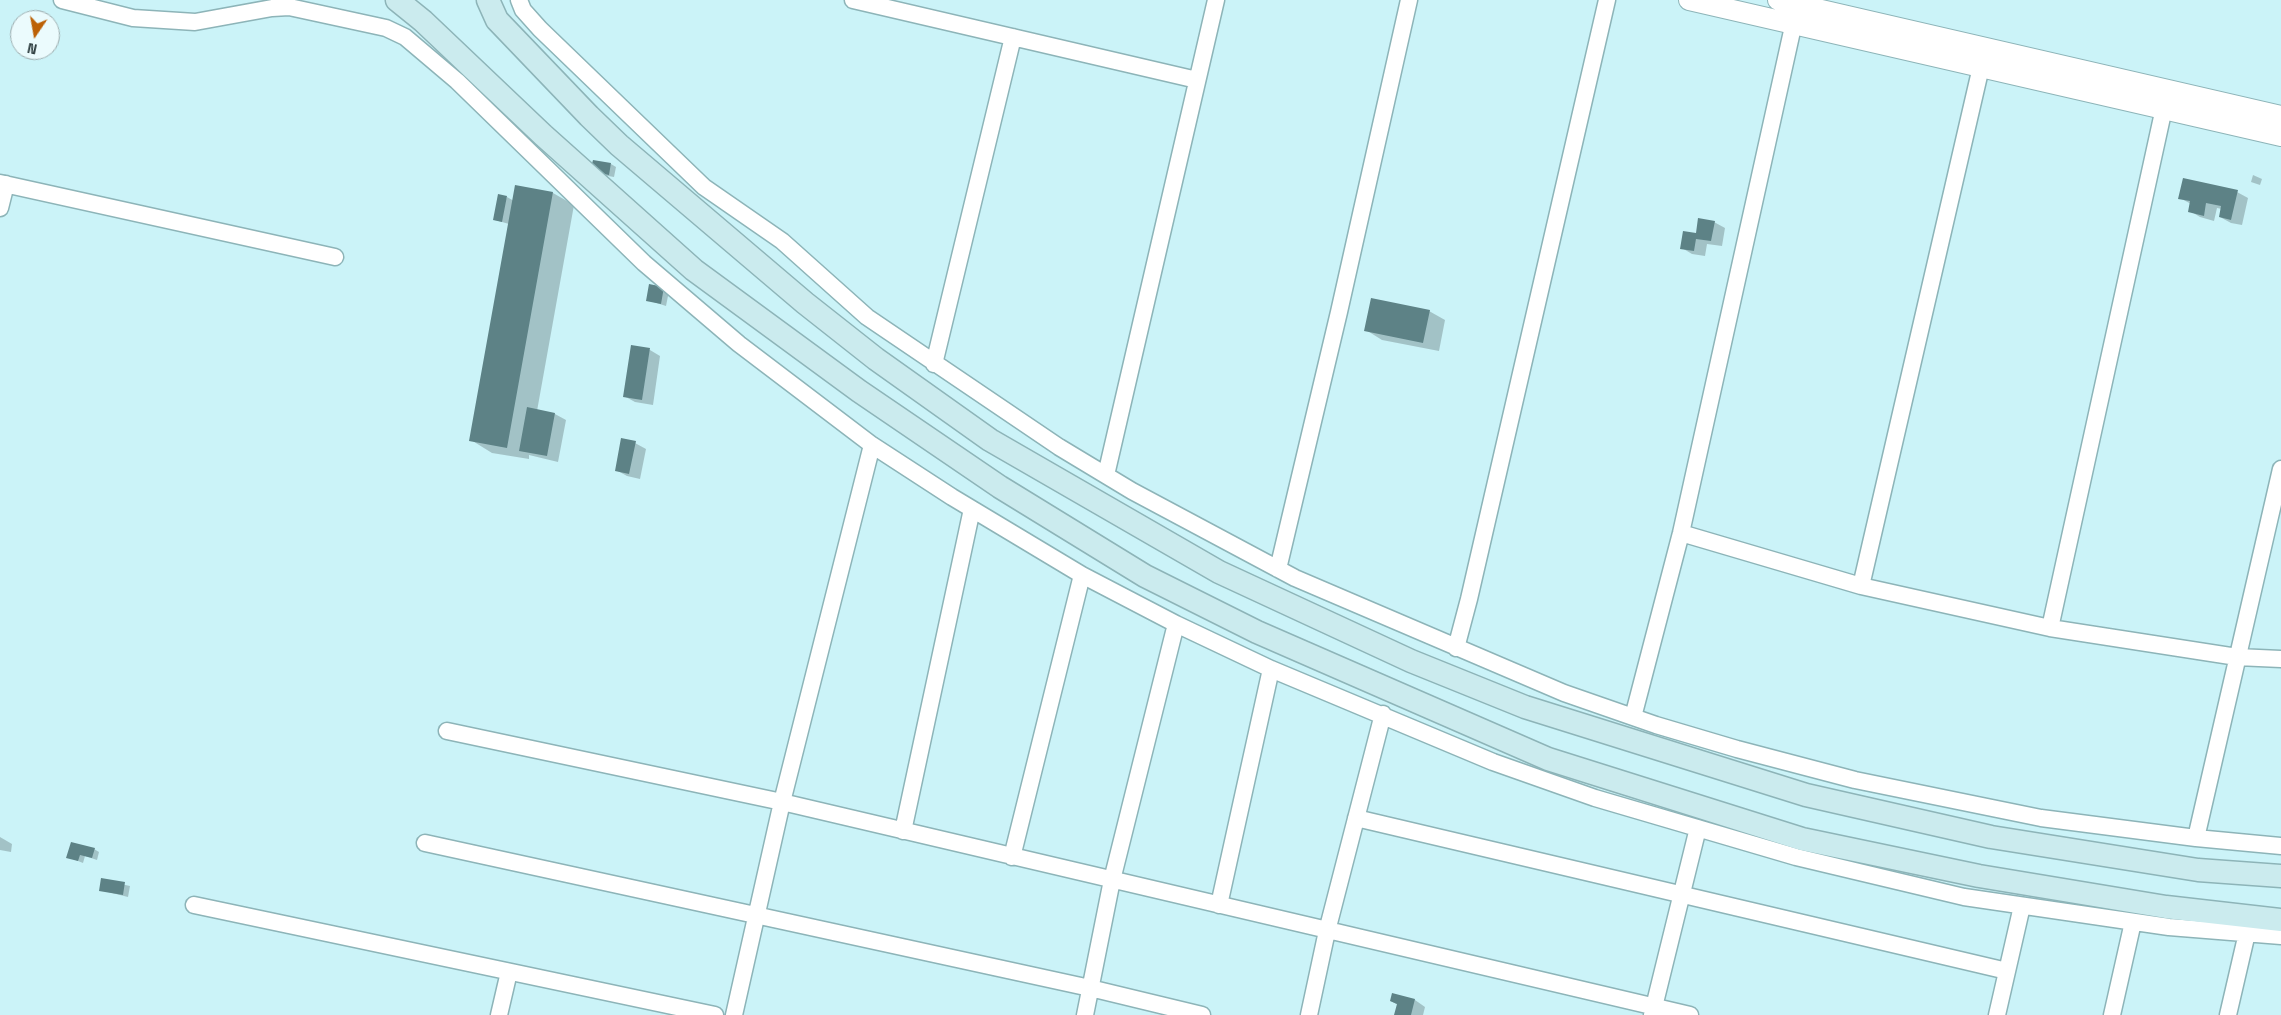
<!DOCTYPE html>
<style>
body{margin:0}
#map{position:relative;width:2281px;height:1015px;overflow:hidden;background:#cbf3f8;font-family:"Space Grotesk",sans-serif}
canvas{display:block}
.north{position:absolute;left:10px;top:10px;width:50px;height:50px;box-sizing:border-box;background:#ebfbfd;border:1px solid #9dadaf;border-radius:50%;rotate:192deg;font-size:14px;font-weight:700;line-height:20px;text-align:center;color:#28383a}
.north::after{content:'';display:block;margin:auto;width:18px;height:22px;background:#bc6106;clip-path:polygon(50% 0,100% 100%,50% 72%,0 100%)}
</style>
<div id="map">
<canvas width="2281" height="1015"></canvas>
<div class="north">N</div>
</div>
<script>
const g = document.querySelector('canvas').getContext('2d');
g.lineJoin = 'round';
function fill(path, color) { g.fillStyle = color; g.fill(path, 'evenodd'); }
const poly = rows => new Path2D(rows.map(r => 'M' + r).join(''));
function stroke(path, color, width, dash) { g.strokeStyle = color; g.lineWidth = width; g.lineCap = dash ? 'butt' : 'round'; g.setLineDash(dash || []); g.stroke(path); }
const shadow = poly([
 [611,164,616,167,614,177,597,174],
 [2253,175,2262,179,2260,185,2251,182],
 [516,186,553,193,574,205,537,411,555,414,566,420,558,462,529,455,529,459,492,453,471,440,509,224,495,220,507,197,514,201],
 [2237,192,2248,198,2242,225,2231,223,2220,217,2222,209,2217,208,2214,221,2200,217,2190,211,2191,204,2180,198],
 [1714,222,1725,228,1722,246,1707,244,1705,256,1692,254,1682,248],
 [664,289,669,291,666,306,647,300],
 [1429,311,1445,320,1439,351,1382,340,1366,330],
 [632,347,650,350,660,356,653,405,635,402,624,396],
 [635,443,646,449,640,479,627,476,616,470],
 [0,832,0,837,12,844,11,852,0,850],
 [94,849,99,852,97,860,85,856,83,863,68,857],
 [102,880,130,886,128,897,100,890],
 [1393,995,1415,1000,1425,1007,1423,1015,1395,1015,1398,1005,1391,1001]
]);
const building = poly([
 [593,160,611,163,609,175,590,171],
 [2183,178,2238,190,2231,220,2219,217,2221,206,2206,203,2204,216,2188,212,2190,201,2178,199],
 [515,185,553,192,507,448,469,441],
 [498,194,507,196,502,222,493,220],
 [1698,218,1715,221,1711,241,1696,239,1694,251,1680,249,1683,231,1696,233],
 [649,284,664,287,661,304,646,301],
 [1371,298,1430,310,1423,343,1364,331],
 [631,345,650,348,642,400,623,397],
 [527,407,555,413,547,456,519,451],
 [621,438,636,441,629,474,615,471],
 [71,842,95,848,92,858,80,855,78,861,66,858],
 [101,878,125,882,123,895,99,891],
 [1392,993,1415,999,1411,1015,1394,1015,1397,1004,1390,1001]
]);
const minor = poly([
 [62,0,133,18,195,22,272,8,289,7,386,28,405,37,457,81,644,263,739,344,872,445,952,497,1082,575,1176,624,1271,669,1493,762,1595,798,1796,857,1964,897,2169,927,2281,936],
 [519,0,523,10,540,29,704,187,782,241,867,317,1059,447,1132,491,1295,578,1564,693,1656,725,1737,749,1855,780,2041,818,2196,838,2281,846],
 [853,0,1197,80],
 [0,183,335,257],
 [0,208,6,184],
 [934,364,1013,37],
 [1106,475,1216,0],
 [1681,533,1861,586,2050,628,2237,657,2281,659],
 [1278,569,1339,312,1409,0],
 [1861,586,1981,67],
 [2050,628,2164,108],
 [1456,648,1469,599,1607,0],
 [1633,717,1681,533,1796,13],
 [447,731,782,802,1690,1015],
 [1356,818,2007,971],
 [903,831,972,509],
 [2196,838,2281,469],
 [425,843,1090,988,1202,1015],
 [1012,857,1082,575],
 [194,905,715,1015],
 [1219,905,1271,669],
 [499,1015,509,972],
 [734,1015,782,802,872,445],
 [1085,1015,1112,880,1176,624],
 [1309,1015,1327,931,1383,714],
 [1652,1015,1698,828],
 [1997,1015,2022,906],
 [2112,1015,2133,922],
 [2228,1015,2247,933]
]);
const tertiary = poly([
 [1689,0,2281,136],
 [1778,0,2281,116]
]);
const secondary = poly([
 [397,0,423,21,543,135,694,270,859,391,1000,487,1145,576,1257,632,1548,759,1802,839,1979,876,2166,907,2281,920],
 [488,0,497,20,589,116,619,145,805,303,876,359,990,440,1219,572,1411,661,1525,707,1806,795,1991,837,2198,870,2281,876]
]);
fill(shadow, '#0003');
fill(building, '#5d8286');
stroke(minor, '#8db4b8', 19);
stroke(tertiary, '#8db4b8', 22);
stroke(secondary, '#8db4b8', 25);
stroke(minor, '#fff', 16);
stroke(tertiary, '#fff', 20);
stroke(secondary, '#cbebee', 22);
</script>
